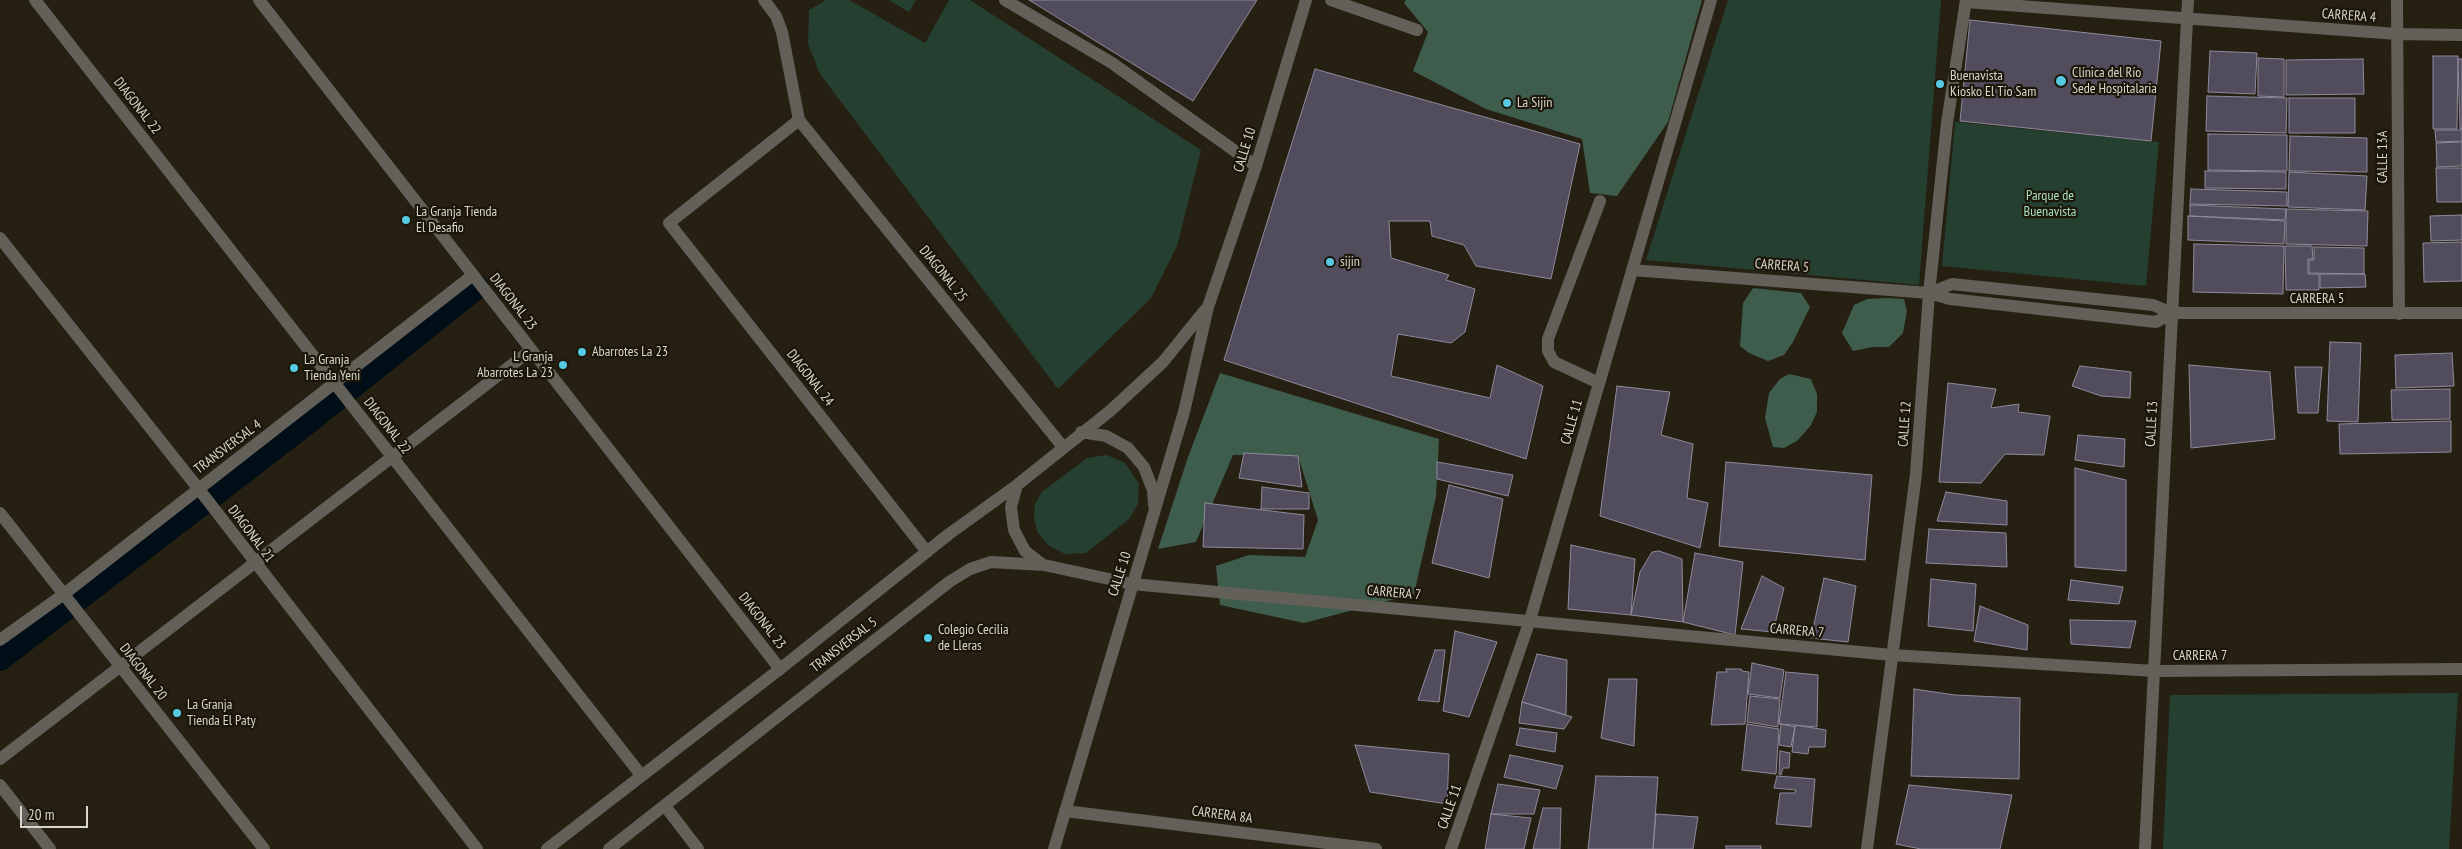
<!DOCTYPE html>
<meta charset="utf-8">
<style>
body{margin:0}
#map{position:relative;width:2462px;height:849px;overflow:hidden;background:#252011;font-family:"PT Sans Narrow",sans-serif}
canvas{display:block}
.scale{position:absolute;left:20px;top:806px;width:68px;height:22px;box-sizing:border-box;border:2px solid #dad6cd;border-top:0;padding-left:6px;font-size:15px;line-height:18px;white-space:nowrap;color:#dad6cd;-webkit-text-stroke:4px #1b1608;paint-order:stroke}
</style>
<div id="map">
<canvas width="2462" height="849"></canvas>
<div class="scale">20 m</div>
</div>
<script>
const g = document.querySelector('canvas').getContext('2d');
g.lineJoin = 'round';
function fill(path, color) { g.fillStyle = color; g.fill(path, 'evenodd'); }
const poly = rows => new Path2D(rows.map(r => 'M' + r).join(''));
function stroke(path, color, width, dash) { g.strokeStyle = color; g.lineWidth = width; g.lineCap = dash ? 'butt' : 'round'; g.setLineDash(dash || []); g.stroke(path); }
function write(font, color, halo, rows, align = 'center') {
  g.font = font + ' "PT Sans Narrow",sans-serif'; g.lineWidth = 4.5; g.setLineDash([]); g.textBaseline = 'middle'; g.strokeStyle = halo; g.fillStyle = color; for (const [text, x, y, turn = 0] of rows) {
    g.save(); g.translate(x, y); g.rotate((+turn || 0) * Math.PI / 180); g.textAlign = isNaN(turn) ? turn : align; if (halo) g.strokeText(text, 0, 0); g.fillText(text, 0, 0); g.restore();
  }
}
const green = poly([
 [826,0,849,0,925,43,949,0,970,0,1201,150,1177,246,1151,298,1058,389,820,74,808,44,809,10],
 [889,0,916,0,909,12],
 [1728,0,1941,0,1919,285,1646,260],
 [1955,122,2159,142,2146,286,1942,266],
 [1107,455,1125,463,1139,484,1138,504,1129,519,1086,553,1065,554,1049,546,1038,533,1034,520,1035,504,1042,492,1087,458],
 [2458,693,2449,849,2163,849,2170,695]
]);
const forest = poly([
 [1406,0,1702,0,1668,122,1617,196,1590,193,1582,139,1486,109,1413,71,1428,32,1404,3],
 [1753,288,1801,293,1810,307,1793,342,1784,355,1768,361,1749,353,1740,346,1743,303],
 [1887,298,1904,299,1907,311,1903,333,1889,347,1872,347,1853,351,1842,333,1854,305,1867,299],
 [1220,373,1439,439,1436,497,1414,594,1304,623,1220,605,1216,566,1249,555,1305,557,1318,520,1298,456,1233,455,1196,542,1158,549,1188,457],
 [1789,374,1811,379,1817,394,1817,412,1811,425,1797,441,1784,448,1773,447,1765,418,1769,393,1780,379]
]);
const canal = poly([
 [0,659,294,433,477,287]
]);
const building = poly([
 [1029,0,1257,0,1193,101,1029,0],
 [1970,20,2161,41,2151,141,1960,121,1970,20],
 [2210,51,2257,53,2255,94,2208,92,2210,51],
 [2433,56,2458,56,2457,129,2433,129,2433,56],
 [2258,58,2284,59,2284,97,2258,96,2258,58],
 [2363,59,2364,94,2286,95,2286,60,2363,59],
 [2458,59,2462,59,2462,129,2460,129,2458,59],
 [1315,69,1580,144,1551,279,1476,266,1464,245,1432,236,1430,221,1389,221,1391,258,1449,275,1446,280,1475,289,1465,332,1451,343,1398,334,1391,376,1490,398,1497,365,1543,386,1526,459,1224,360,1315,69],
 [2207,96,2287,98,2286,133,2206,131,2207,96],
 [2289,98,2355,98,2355,133,2289,133,2289,98],
 [2435,130,2462,130,2462,141,2436,142,2435,130],
 [2208,134,2287,135,2287,171,2208,170,2208,134],
 [2290,136,2367,138,2367,172,2289,171,2290,136],
 [2462,142,2462,166,2437,167,2436,143,2462,142],
 [2436,168,2462,168,2462,202,2437,202,2436,168],
 [2205,171,2286,172,2286,189,2205,188,2205,171],
 [2289,172,2367,176,2365,210,2288,207,2289,172],
 [2191,189,2287,192,2287,206,2190,204,2191,189],
 [2190,205,2286,209,2285,220,2190,216,2190,205],
 [2286,209,2368,211,2367,246,2286,244,2286,209],
 [2462,215,2462,240,2431,241,2430,216,2462,215],
 [2188,216,2285,221,2284,244,2188,240,2188,216],
 [2462,242,2462,281,2424,282,2423,243,2462,242],
 [2194,244,2284,246,2283,294,2193,292,2194,244],
 [2285,246,2312,246,2313,259,2308,259,2308,274,2319,274,2319,290,2286,290,2285,246],
 [2314,247,2364,248,2364,274,2309,273,2309,260,2314,260,2314,247],
 [2320,274,2365,274,2366,287,2320,288,2320,274],
 [2330,342,2361,343,2358,422,2327,421,2330,342],
 [2452,353,2454,386,2396,388,2395,355,2452,353],
 [2189,365,2270,372,2275,439,2191,448,2189,365],
 [2080,366,2131,372,2130,398,2101,396,2072,386,2080,366],
 [2295,367,2322,367,2318,413,2298,413,2295,367],
 [1948,383,1996,389,1991,408,2019,404,2018,412,2050,416,2044,455,2005,454,1981,483,1939,482,1948,383],
 [1617,386,1670,392,1661,435,1693,444,1687,498,1708,503,1700,548,1600,516,1617,386],
 [2450,389,2450,419,2392,420,2391,390,2450,389],
 [2451,421,2451,452,2340,454,2339,424,2451,421],
 [2078,435,2125,439,2124,467,2075,460,2078,435],
 [1244,453,1298,456,1302,487,1239,478,1244,453],
 [1437,462,1513,475,1508,496,1437,479,1437,462],
 [1726,462,1872,475,1865,560,1719,546,1726,462],
 [2075,468,2126,480,2126,571,2075,567,2075,468],
 [1449,485,1503,499,1489,578,1432,563,1449,485],
 [1262,487,1309,493,1309,509,1261,509,1262,487],
 [1946,492,2007,501,2007,525,1937,521,1946,492],
 [1205,503,1304,515,1303,549,1203,547,1205,503],
 [1929,529,2006,533,2007,567,1926,563,1929,529],
 [1571,545,1635,559,1631,615,1568,609,1571,545],
 [1659,551,1682,559,1683,622,1631,615,1640,572,1652,552,1659,551],
 [1695,553,1743,562,1735,635,1683,622,1695,553],
 [1762,576,1784,588,1773,632,1741,629,1762,576],
 [1824,578,1856,586,1848,642,1811,638,1824,578],
 [1931,579,1976,584,1973,631,1928,626,1931,579],
 [2071,580,2123,587,2119,604,2068,600,2071,580],
 [1980,606,2028,625,2027,650,1974,641,1980,606],
 [2070,620,2136,621,2130,648,2071,644,2070,620],
 [1455,631,1497,642,1469,717,1443,711,1455,631],
 [1435,650,1445,650,1439,702,1418,700,1435,650],
 [1537,654,1567,660,1566,715,1522,702,1537,654],
 [1752,663,1784,670,1780,698,1748,694,1752,663],
 [1726,669,1741,669,1742,671,1749,672,1745,724,1711,725,1717,672,1727,672,1726,669],
 [1786,672,1818,675,1817,727,1779,724,1786,672],
 [1609,679,1637,679,1634,746,1601,738,1609,679],
 [1914,689,1955,695,2020,698,2019,779,1911,776,1914,689],
 [1750,696,1780,699,1778,727,1747,722,1750,696],
 [1522,702,1566,715,1572,717,1564,729,1519,723,1522,702],
 [1747,724,1779,729,1776,774,1742,770,1747,724],
 [1781,724,1795,727,1791,747,1779,745,1781,724],
 [1795,725,1826,730,1825,747,1809,747,1808,754,1792,752,1795,725],
 [1520,728,1557,733,1555,752,1516,745,1520,728],
 [1355,745,1449,754,1447,804,1370,792,1355,745],
 [1780,751,1790,753,1789,768,1783,768,1781,775,1779,774,1780,751],
 [1510,755,1563,766,1556,789,1504,777,1510,755],
 [1596,776,1658,777,1653,849,1588,849,1596,776],
 [1777,776,1815,779,1811,827,1776,824,1780,793,1795,793,1796,790,1774,788,1777,776],
 [1498,784,1540,790,1534,814,1491,814,1498,784],
 [1909,785,2012,795,2000,849,1921,849,1896,844,1909,785],
 [1543,808,1561,808,1560,849,1533,849,1543,808],
 [1491,814,1531,818,1524,849,1485,849,1491,814],
 [1656,814,1698,817,1693,849,1653,849,1656,814],
 [1726,846,1761,846,1761,849,1726,849,1726,846]
]);
const service = poly([
 [1005,0,1112,63,1256,166],
 [1331,0,1417,30],
 [1599,383,1554,362,1548,351,1548,339,1600,201]
]);
const minor = poly([
 [35,0,641,775],
 [259,0,780,669],
 [764,0,776,16,782,32,799,120,1063,447],
 [2397,0,2399,314],
 [1966,2,2397,34,2462,35],
 [799,120,669,223,927,552],
 [0,238,205,497,477,849],
 [1632,270,1929,293,1950,299,2156,322,2172,313],
 [1929,293,1952,284,2153,305,2172,313,2462,313],
 [0,513,264,849],
 [1132,584,1892,655,2155,671,2462,669],
 [0,640,64,594,473,275],
 [0,759,531,350],
 [0,785,50,849],
 [665,806,698,849],
 [1065,811,1376,849],
 [1451,849,1530,620,1711,0],
 [1867,849,1916,474,1929,293,1947,123,1966,0],
 [2145,849,2188,0]
]);
const tertiary = poly([
 [1081,432,1106,436,1128,448,1144,467,1153,490,1154,505],
 [1017,485,1011,507,1014,530,1025,551,1043,565],
 [547,849,780,669,949,534,1017,485,1110,411,1163,362,1205,310],
 [609,849,949,582,970,569,991,562,1044,565,1132,584],
 [1054,849,1184,412,1208,307,1256,166,1306,0]
]);
const markers = [
 [2061,81,6,"#57c9e2"],
 [1940,84,5,"#57c9e2"],
 [1507,103,5,"#57c9e2"],
 [406,220,5,"#57c9e2"],
 [1330,262,5,"#57c9e2"],
 [582,352,5,"#57c9e2"],
 [563,365,5,"#57c9e2"],
 [294,368,5,"#57c9e2"],
 [928,638,5,"#57c9e2"],
 [177,713,5,"#57c9e2"]
];
const streetNames = [
 ["CARRERA 4",2349,16,4],
 ["DIAGONAL 22",137,106,52],
 ["CALLE 10",1245,150,-73],
 ["CALLE 13A",2383,157,-90],
 ["CARRERA 5",1782,266,4],
 ["DIAGONAL 25",943,274,51],
 ["CARRERA 5",2317,299],
 ["DIAGONAL 23",513,302,52],
 ["DIAGONAL 24",810,378,52],
 ["CALLE 11",1572,422,-74],
 ["CALLE 12",1905,424,-86],
 ["CALLE 13",2152,424,-87],
 ["DIAGONAL 22",387,426,52],
 ["TRANSVERSAL 4",228,447,-37],
 ["DIAGONAL 21",251,534,53],
 ["CALLE 10",1120,574,-72],
 ["CARRERA 7",1394,593,5],
 ["DIAGONAL 23",762,621,52],
 ["CARRERA 7",1797,631,5],
 ["TRANSVERSAL 5",844,645,-38],
 ["CARRERA 7",2200,656],
 ["DIAGONAL 20",143,672,52],
 ["CALLE 11",1450,807,-71],
 ["CARRERA 8A",1222,815,7]
];
const poiNames = [
 ["Clínica del Río",2072,73],
 ["Sede Hospitalaria",2072,89],
 ["Buenavista",1950,76],
 ["Kiosko El Tio Sam",1950,92],
 ["La Sijin",1517,103],
 ["La Granja Tienda",416,212],
 ["El Desafio",416,228],
 ["sijin",1340,262],
 ["Abarrotes La 23",592,352],
 ["L Granja",553,357,"right"],
 ["Abarrotes La 23",553,373,"right"],
 ["La Granja",304,360],
 ["Tienda Yeni",304,376],
 ["Colegio Cecilia",938,630],
 ["de Lleras",938,646],
 ["La Granja",187,705],
 ["Tienda El Paty",187,721]
];
const parkNames = [
 ["Parque de",2050,196],
 ["Buenavista",2050,212]
];
fill(green, '#253f31');
fill(forest, '#3f5d4d');
stroke(canal, '#000e17', 24);
fill(building, '#514d5d');
stroke(building, '#8e8a9c', 1);
stroke(service, '#626058', 12);
stroke(minor, '#626058', 12);
stroke(tertiary, '#626058', 12);
for (const [x, y, r, color] of markers) { const dot = new Path2D(); dot.arc(x, y, r, 0, 2 * Math.PI); g.fillStyle = color; g.fill(dot); stroke(dot, '#1b1608', 2); }
write('14px', '#dad6cd', '#1b1608', streetNames);
write('14px', '#dad6cd', '#1b1608', poiNames, 'left');
write('14px', '#a5e0bf', '#1b1608', parkNames);
</script>
